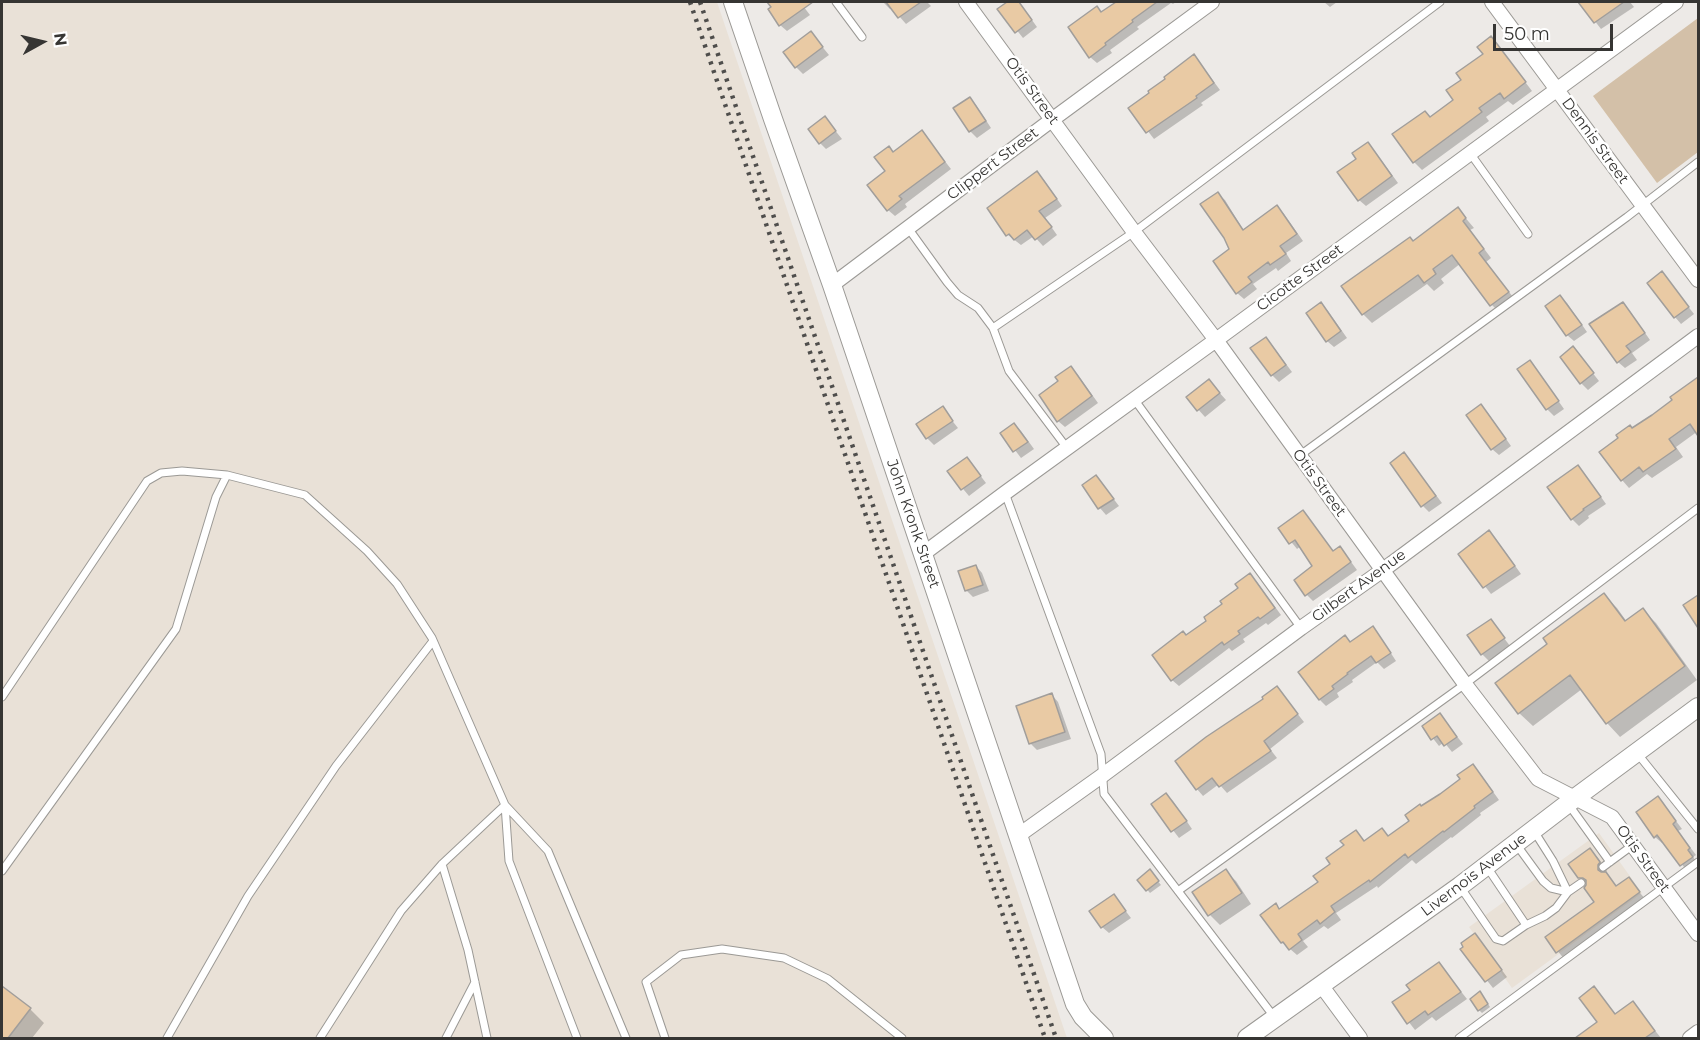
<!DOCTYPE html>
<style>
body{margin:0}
#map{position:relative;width:1700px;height:1040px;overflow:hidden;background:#edeae7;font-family:Montserrat,sans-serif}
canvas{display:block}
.frame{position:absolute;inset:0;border:3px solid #363533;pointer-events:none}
.north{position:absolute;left:12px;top:12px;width:60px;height:60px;-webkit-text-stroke:4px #fff;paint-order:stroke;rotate:82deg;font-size:16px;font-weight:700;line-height:24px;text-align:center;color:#363533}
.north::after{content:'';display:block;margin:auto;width:21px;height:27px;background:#363533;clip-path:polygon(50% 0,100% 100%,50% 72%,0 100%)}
.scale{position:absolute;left:1493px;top:24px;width:120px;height:27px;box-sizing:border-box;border:3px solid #363533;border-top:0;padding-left:8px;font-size:18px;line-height:21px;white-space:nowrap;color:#363533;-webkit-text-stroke:4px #fff;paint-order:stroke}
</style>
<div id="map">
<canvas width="1700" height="1040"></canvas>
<div class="frame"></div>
<div class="north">N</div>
<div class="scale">50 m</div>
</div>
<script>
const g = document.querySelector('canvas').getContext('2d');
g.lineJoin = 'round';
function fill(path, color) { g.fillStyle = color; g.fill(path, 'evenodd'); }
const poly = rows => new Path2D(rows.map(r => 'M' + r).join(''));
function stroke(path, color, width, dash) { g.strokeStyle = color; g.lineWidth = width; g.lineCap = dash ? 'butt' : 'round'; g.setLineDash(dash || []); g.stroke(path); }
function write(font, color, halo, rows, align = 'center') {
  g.font = font + ' Montserrat,sans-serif'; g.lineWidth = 5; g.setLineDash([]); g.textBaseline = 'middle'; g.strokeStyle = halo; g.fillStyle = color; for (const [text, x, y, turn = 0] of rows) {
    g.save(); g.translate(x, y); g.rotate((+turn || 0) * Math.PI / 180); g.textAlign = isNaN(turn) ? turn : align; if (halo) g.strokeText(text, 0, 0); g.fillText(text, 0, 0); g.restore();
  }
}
const built = poly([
 [2,2,717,2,1067,1038,2,1038],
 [1599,833,1642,893,1512,988,1469,927]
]);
const green = poly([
 [1698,18,1698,152,1657,183,1593,96]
]);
const shadow = poly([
 [769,2,800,2,810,15,787,31,780,25],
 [883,2,927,2,931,6,906,24,892,8,890,9],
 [1010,2,1019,2,1037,27,1023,38,1000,9],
 [1118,2,1176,2,1173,4,1171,3,1137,27,1139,29,1110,50,1112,53,1097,63,1090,57,1102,13],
 [1324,2,1337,2,1330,7],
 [1580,2,1630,2,1634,7,1601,29],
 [811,33,829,55,803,74,796,67],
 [1498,46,1532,91,1513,105,1508,101,1486,117,1489,121,1422,170,1414,162,1455,100,1463,80],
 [1194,56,1200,63,1220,90,1201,103,1203,105,1154,139,1130,108],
 [969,99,976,105,991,128,977,138,970,131],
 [825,118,842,139,826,149,820,143],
 [922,132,951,169,905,204,907,207,895,216,888,210,887,172,894,153],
 [1368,144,1374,150,1398,183,1366,206,1359,200],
 [1037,173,1044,180,1062,206,1045,218,1057,235,1043,246,1034,236,1021,245,1008,235],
 [1218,194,1225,200,1244,231,1277,207,1284,214,1303,241,1286,253,1291,261,1278,271,1276,268,1253,284,1257,289,1244,299,1237,293,1231,249],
 [1458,209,1474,228,1470,230,1491,258,1486,262,1516,301,1500,313,1492,305,1461,263,1441,279,1444,283,1434,291,1427,284,1372,323,1363,314,1413,242],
 [1662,273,1694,314,1681,324,1675,317],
 [1560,297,1567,303,1587,332,1574,341,1567,335],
 [1321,304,1328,311,1347,338,1334,347,1327,341],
 [1623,304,1629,310,1650,340,1632,353,1637,360,1625,368,1618,362],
 [1266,339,1272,345,1292,372,1279,382,1272,375,1253,348],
 [1573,348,1599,381,1588,390,1581,383],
 [1530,362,1536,369,1564,409,1554,416,1547,409,1519,369],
 [1071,368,1078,375,1098,403,1065,427,1058,421,1060,381],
 [1698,378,1698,431,1676,447,1683,457,1652,478,1647,474,1629,488,1622,480,1632,430,1674,400,1672,397],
 [1209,381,1226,400,1205,417,1188,398],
 [1481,406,1488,413,1511,446,1499,455,1492,449],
 [942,408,958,428,934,445,927,438],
 [1014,424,1021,431,1034,449,1021,458,1002,433],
 [1404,454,1410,461,1442,503,1429,512,1423,506],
 [973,466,986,483,969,496,949,472],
 [1578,467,1584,473,1606,504,1588,516,1589,518,1579,526,1572,519],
 [1096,476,1119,506,1106,515,1100,508,1084,486],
 [1280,528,1334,552,1346,555,1357,570,1313,601,1307,595,1314,566,1301,546,1297,549],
 [1489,532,1496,539,1521,574,1491,594,1460,554],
 [976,566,982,573,989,591,973,597,966,590],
 [1250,575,1257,582,1281,615,1268,625,1266,623,1243,639,1245,642,1232,651,1229,648,1179,686,1172,680,1186,637,1209,621],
 [1604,595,1617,608,1627,622,1643,610,1656,623,1697,680,1620,737,1607,723,1582,689,1533,726,1519,713,1497,683,1549,644],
 [1491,621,1510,646,1489,661,1482,654],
 [1372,628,1379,635,1396,661,1384,669,1377,662,1352,680,1353,682,1337,693,1339,697,1326,706,1320,700,1300,672,1345,637,1351,643],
 [1277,688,1304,722,1270,749,1277,758,1227,793,1219,784,1203,796,1197,789,1266,699],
 [1052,695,1058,702,1071,739,1037,750,1031,744,1018,706],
 [1440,715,1463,744,1452,752,1444,742,1439,746,1424,727],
 [1472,765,1479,772,1499,800,1480,813,1481,815,1452,838,1451,837,1416,864,1412,860,1378,888,1377,886,1336,913,1341,920,1328,929,1324,926,1303,941,1308,947,1297,955,1282,942,1275,905,1280,910,1320,882,1356,831,1365,842,1389,837,1411,821,1421,808,1462,779],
 [1166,795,1173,801,1192,829,1179,838,1153,804],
 [1664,805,1682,829,1678,831,1696,855,1693,857,1698,864,1688,872,1664,842,1662,843,1655,837,1638,813],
 [1590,850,1598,858,1607,871,1605,873,1617,887,1628,879,1647,901,1565,960,1547,938,1596,902,1587,886,1579,877],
 [1225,871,1236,881,1251,904,1220,925,1210,915,1194,892],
 [1152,874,1161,885,1150,893,1139,880],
 [1114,896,1131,918,1109,933,1102,927],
 [1481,942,1507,977,1493,988,1462,949],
 [1439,964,1467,999,1436,1021,1432,1017,1415,1030,1394,1003,1412,990],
 [4,990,30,1009,44,1023,32,1038,2,1038,2,993],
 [1483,996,1490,1007,1482,1013,1479,1010],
 [1633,1003,1661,1038,1578,1038,1599,1023,1616,1015]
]);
const building = poly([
 [767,2,813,2,779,26,768,9,771,7,767,2],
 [886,2,921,2,898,18,886,2],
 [1007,2,1019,2,1032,20,1015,33,997,9,1007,2],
 [1116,2,1157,2,1132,20,1133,22,1105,43,1106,45,1089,58,1068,27,1097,6,1101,12,1116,2],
 [1578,2,1624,2,1594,23,1578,2],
 [811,31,823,47,795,68,783,52,811,31],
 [1491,36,1526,82,1504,99,1500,93,1479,108,1482,112,1413,163,1392,134,1425,111,1430,117,1453,100,1446,90,1461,80,1456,73,1483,54,1477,47,1491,36],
 [1194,54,1214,83,1196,96,1197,98,1146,133,1128,108,1149,93,1148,91,1165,79,1164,77,1194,54],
 [970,97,986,121,969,132,953,108,970,97],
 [825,116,836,131,819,144,808,129,825,116],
 [922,130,945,162,899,196,902,199,887,211,867,185,885,171,874,157,889,146,893,152,922,130],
 [1368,142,1392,176,1358,201,1337,172,1356,159,1352,153,1368,142],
 [1037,171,1057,199,1039,211,1052,227,1035,240,1027,230,1014,240,1009,234,1006,236,987,208,1037,171],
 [1218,192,1243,230,1277,205,1297,234,1280,246,1286,254,1270,265,1268,262,1248,277,1252,282,1236,294,1213,261,1229,249,1224,238,1200,204,1218,192],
 [1458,207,1466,218,1463,221,1484,249,1479,253,1509,292,1490,306,1452,255,1433,269,1436,274,1424,283,1418,275,1362,315,1341,286,1410,237,1413,241,1458,207],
 [1662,271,1689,307,1674,318,1647,283,1662,271],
 [1560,295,1582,325,1566,336,1545,306,1560,295],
 [1321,302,1341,331,1326,342,1306,313,1321,302],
 [1623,302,1645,333,1626,346,1631,352,1617,363,1589,324,1623,302],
 [1266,337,1286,365,1271,376,1250,348,1266,337],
 [1573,346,1594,373,1580,384,1560,357,1573,346],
 [1530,360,1559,401,1546,410,1517,369,1530,360],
 [1071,366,1092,396,1057,422,1039,395,1058,381,1055,377,1071,366],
 [1698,377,1698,436,1690,424,1669,439,1676,449,1643,472,1639,467,1621,481,1599,452,1618,438,1616,435,1630,425,1632,428,1652,415,1672,400,1670,397,1698,377],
 [1209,379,1220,393,1197,411,1186,397,1209,379],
 [1481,404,1506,439,1491,450,1466,415,1481,404],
 [943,406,953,421,926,439,916,424,943,406],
 [1014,423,1028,442,1013,452,1000,433,1014,423],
 [1404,452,1436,496,1421,507,1390,463,1404,452],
 [967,457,981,476,961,490,947,471,967,457],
 [1578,465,1601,497,1583,509,1584,510,1571,520,1547,487,1578,465],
 [1096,475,1114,499,1098,509,1082,485,1096,475],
 [1303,510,1333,551,1340,546,1351,562,1305,596,1294,580,1312,566,1295,540,1289,544,1278,528,1303,510],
 [1489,530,1515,566,1483,588,1458,554,1489,530],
 [976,565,983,585,965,591,958,571,976,565],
 [1250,573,1275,608,1260,619,1258,617,1238,631,1240,634,1224,645,1222,642,1171,681,1152,655,1183,631,1186,635,1206,621,1204,617,1222,604,1220,601,1238,588,1235,584,1250,573],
 [1604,593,1625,621,1643,608,1685,666,1606,724,1570,675,1518,714,1495,683,1547,644,1543,638,1604,593],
 [1698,595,1698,628,1683,605,1698,595],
 [1491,619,1505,638,1481,655,1467,635,1491,619],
 [1373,626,1391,653,1376,663,1371,656,1347,673,1348,674,1332,686,1334,689,1319,700,1298,672,1345,635,1350,642,1373,626],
 [1277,686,1298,714,1264,741,1271,751,1219,787,1212,778,1196,790,1175,761,1206,737,1263,699,1262,697,1277,686],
 [1052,693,1065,732,1029,744,1016,706,1052,693],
 [1440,713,1457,737,1444,746,1437,736,1431,740,1422,726,1440,713],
 [1473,764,1493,792,1474,806,1475,808,1444,832,1443,831,1408,858,1405,854,1370,882,1369,880,1331,906,1335,912,1320,924,1317,920,1298,934,1302,940,1289,950,1283,942,1281,943,1260,915,1276,903,1279,909,1318,882,1313,876,1330,864,1326,858,1344,845,1340,841,1356,830,1364,841,1382,828,1388,836,1409,821,1405,815,1420,804,1421,806,1440,794,1460,779,1457,775,1473,764],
 [1166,793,1187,821,1171,832,1151,804,1166,793],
 [1658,796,1676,821,1673,824,1690,848,1688,850,1693,857,1680,866,1657,835,1654,838,1636,812,1658,796],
 [1590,848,1600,862,1598,865,1598,870,1601,872,1606,872,1616,886,1629,877,1640,892,1556,953,1545,937,1594,902,1584,888,1586,885,1586,880,1583,878,1578,878,1568,864,1590,848],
 [1150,869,1159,881,1146,891,1137,880,1150,869],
 [1226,869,1242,893,1208,916,1192,892,1226,869],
 [1114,894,1126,911,1101,928,1089,911,1114,894],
 [1475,933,1502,970,1485,982,1460,949,1463,947,1461,943,1475,933],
 [1439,962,1461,992,1428,1015,1425,1011,1407,1024,1392,1002,1410,990,1406,985,1439,962],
 [2,986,31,1008,8,1038,2,1038,2,986],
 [1594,986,1615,1014,1633,1001,1655,1031,1645,1038,1575,1038,1597,1022,1579,998,1594,986],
 [1480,991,1488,1004,1478,1011,1470,999,1480,991]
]);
const lane = poly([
 [836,2,862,37],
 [1470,153,1528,234],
 [908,228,947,282,958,295,978,308,993,328,1009,371,1067,448],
 [993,328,1134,232,1440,2],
 [1134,399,1301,628],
 [1299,456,1627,217,1698,162],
 [1005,493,1101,754,1104,794,1275,1018],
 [2,697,147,481,161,473,182,471,227,475],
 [1637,753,1698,829],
 [505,805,548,851,626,1038],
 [1569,805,1610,862],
 [1516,844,1543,881,1551,888,1568,892,1581,883],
 [442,864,468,950,487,1038],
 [1487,867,1526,925,1545,916,1556,908,1568,892,1553,861,1534,831],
 [1603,867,1633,845],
 [2,871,176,629,216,497,227,475,305,495,367,551,397,584,432,638,505,805,509,861,577,1038],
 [1461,888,1496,939,1503,941,1526,925],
 [1178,891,1465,684,1698,508],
 [167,1038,248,896,336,766,433,641],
 [320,1038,401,911,442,864,505,805],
 [446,1038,475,982],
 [665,1038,646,982,681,955,722,949,784,958,828,979,902,1038],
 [1459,1038,1698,862]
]);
const street = poly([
 [966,2,1134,232,1216,340,1465,684,1538,779,1612,817,1698,934],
 [1492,2,1698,280],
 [832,285,1053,119,1212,2],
 [923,554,1005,493,1216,340,1676,2],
 [1019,835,1103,775,1301,628,1383,570,1698,336],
 [1321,985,1360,1038],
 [1690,1038,1698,1032]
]);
const secondary = poly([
 [733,2,773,119,832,285,1075,1004,1083,1017,1104,1038],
 [1247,1038,1460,886,1575,798,1698,707]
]);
const rail = poly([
 [690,2,1045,1038],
 [700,2,1056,1038]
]);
const streetNames = [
 ["Otis Street",1032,91,54],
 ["Dennis Street",1595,141,54],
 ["Clippert Street",993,164,-37],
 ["Cicotte Street",1300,278,-36],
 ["Otis Street",1319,483,54],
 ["John Kronk Street",913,524,71],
 ["Gilbert Avenue",1359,586,-36],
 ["Otis Street",1643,859,54],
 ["Livernois Avenue",1474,875,-37]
];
fill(built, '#e9e1d7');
fill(green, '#d3c0a8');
fill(shadow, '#0003');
fill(building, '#e9caa4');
stroke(building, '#a19e9b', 1.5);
stroke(lane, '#9b9995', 9);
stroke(street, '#9b9995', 16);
stroke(secondary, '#9b9995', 20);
stroke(lane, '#fff', 7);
stroke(street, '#fff', 14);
stroke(secondary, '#fff', 18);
stroke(rail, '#4f4e4c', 4.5, [3, 6]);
write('15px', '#363533', '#fff', streetNames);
</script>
